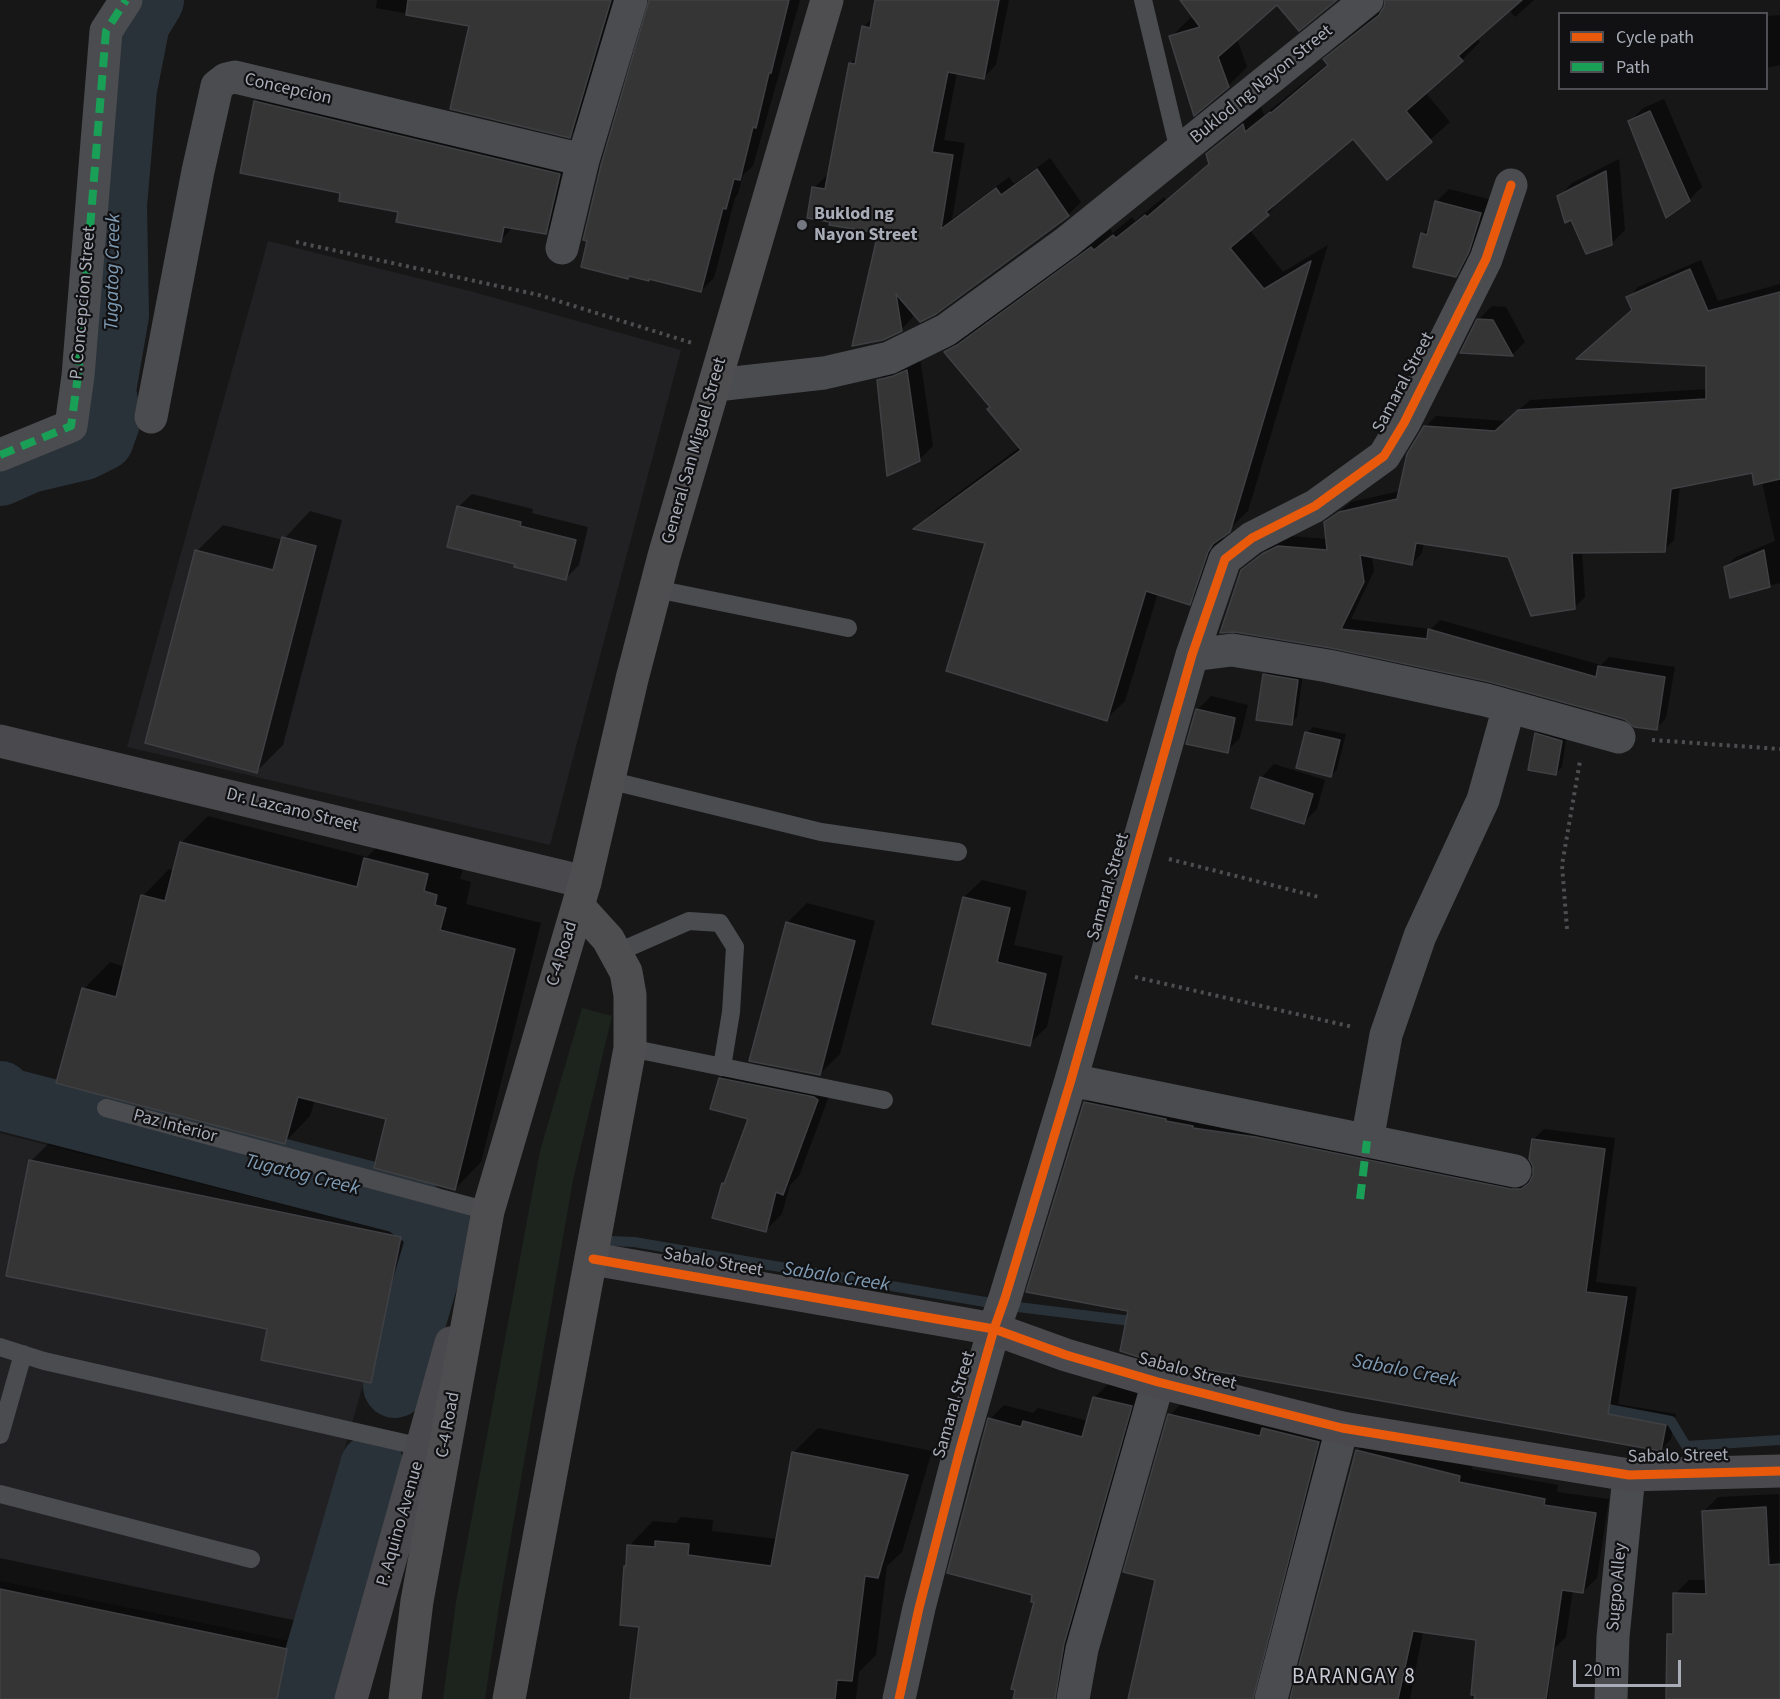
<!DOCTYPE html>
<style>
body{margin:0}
#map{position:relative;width:1780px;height:1699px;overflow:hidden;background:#171717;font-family:"Source Sans 3",sans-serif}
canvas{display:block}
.legend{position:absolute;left:1558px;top:12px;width:210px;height:78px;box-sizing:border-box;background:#111113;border:2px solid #4d4f55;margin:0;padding:8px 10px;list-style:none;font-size:18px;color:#a8adb8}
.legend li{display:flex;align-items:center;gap:12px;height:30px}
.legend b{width:30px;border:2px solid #4d4f55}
.scale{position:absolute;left:1573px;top:1660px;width:108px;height:27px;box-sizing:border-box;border:3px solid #a8adb8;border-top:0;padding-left:8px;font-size:18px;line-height:21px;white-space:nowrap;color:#a8adb8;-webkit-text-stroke:4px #111113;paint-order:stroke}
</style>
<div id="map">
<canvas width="1780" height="1699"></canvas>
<ul class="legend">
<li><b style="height:8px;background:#e8590c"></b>Cycle path</li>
<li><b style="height:8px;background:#1a9f57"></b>Path</li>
</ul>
<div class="scale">20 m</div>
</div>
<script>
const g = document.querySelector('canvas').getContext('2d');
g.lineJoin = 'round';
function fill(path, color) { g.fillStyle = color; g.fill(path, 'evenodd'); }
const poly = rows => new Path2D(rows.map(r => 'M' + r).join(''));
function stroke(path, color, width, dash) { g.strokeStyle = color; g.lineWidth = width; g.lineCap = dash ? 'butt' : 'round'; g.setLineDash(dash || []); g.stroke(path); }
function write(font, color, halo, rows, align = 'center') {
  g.font = font + ' "Source Sans 3",sans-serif'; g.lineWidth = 4.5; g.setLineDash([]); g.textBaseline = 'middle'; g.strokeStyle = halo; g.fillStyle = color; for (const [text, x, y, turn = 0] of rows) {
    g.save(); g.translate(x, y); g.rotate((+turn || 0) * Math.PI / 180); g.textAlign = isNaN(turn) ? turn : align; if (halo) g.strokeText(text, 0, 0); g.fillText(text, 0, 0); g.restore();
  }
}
const built = poly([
 [268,241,470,291,681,350,550,845,127,747],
 [0,1133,406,1236,289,1641,0,1581]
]);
const green = poly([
 [582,1008,612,1016,573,1180,499,1606,485,1699,443,1699,456,1602,540,1151]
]);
const shadow = poly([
 [377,0,620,0,583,123,570,136,471,25,376,8],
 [651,0,800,0,753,166,743,175,738,194,735,198,714,278,701,291],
 [877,0,1009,0,996,65,983,78,957,73,944,140,965,143,952,219,1009,177,1014,184,1050,158,1081,202,1068,215,936,313,912,311,913,317,901,330,880,232,814,188,826,176,829,176,850,64,858,56,864,27,873,17],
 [1182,0,1335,0,1277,3,1237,39,1247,67,1228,86,1171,37,1190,18,1195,17],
 [1387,0,1534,0,1515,17,1509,10,1477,38,1480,42,1462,60,1425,92,1450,122,1393,173,1353,137,1285,194,1268,214,1249,229,1283,272,1328,245,1248,511,1225,533,1208,584,1189,603,1158,593,1125,701,1106,719,987,542,916,528,934,511,1020,447,992,406,946,352,965,333,977,327,1110,229,1113,233,1132,217,1135,221,1164,197,1166,200,1210,162,1208,154,1226,136,1261,107,1264,115,1328,63,1325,59,1344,41,1386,7],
 [1780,15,1780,65,1766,68,1766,16],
 [269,88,573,161,559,219,546,232,513,227,501,240,399,211,342,191,255,102],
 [1664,99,1702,187,1689,200,1630,121,1643,108],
 [1619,159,1625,230,1612,243,1572,218,1559,196,1572,183],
 [1449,189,1493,200,1469,262,1456,275,1423,234,1431,226,1436,202],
 [1701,260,1718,301,1780,284,1780,583,1731,596,1725,567,1736,557,1775,541,1762,482,1753,471,1680,486,1674,540,1664,550,1582,551,1585,597,1574,608,1509,556,1424,542,1422,553,1412,564,1372,556,1374,571,1351,619,1431,629,1440,620,1601,665,1609,657,1675,667,1666,718,1656,729,1625,718,1490,680,1331,646,1242,571,1274,544,1290,536,1327,539,1326,523,1351,502,1400,491,1425,427,1436,416,1507,421,1530,400,1707,389,1707,365,1633,310,1628,298,1638,287],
 [1492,306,1506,307,1525,342,1512,355,1462,352,1478,320],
 [920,358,933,446,919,460,878,381,892,367],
 [472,494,533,509,532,513,588,527,579,565,566,578,517,563,458,507],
 [310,511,342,520,283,745,257,771,197,551,223,525,283,540],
 [1270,669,1303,674,1297,717,1291,723,1264,675],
 [1211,696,1248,705,1240,738,1227,751,1198,709],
 [1313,727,1346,734,1337,769,1331,776,1307,733],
 [1542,728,1567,734,1562,767,1556,773,1536,734],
 [1274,764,1325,780,1317,809,1304,822,1261,778],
 [208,816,367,857,392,832,463,869,460,879,471,882,466,904,541,923,481,1162,455,1189,387,1118,315,1100,310,1116,284,1143,84,989,110,962,125,967,143,896,169,869,174,871,181,843],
 [982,880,1027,891,1014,945,1063,956,1047,1027,1029,1044,964,897],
 [807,903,875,921,840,1054,820,1074,787,923],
 [737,1062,834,1083,799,1176,790,1185,782,1214,766,1230,723,1184,728,1179,750,1118,720,1078],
 [1096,1092,1523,1179,1533,1179,1533,1140,1544,1129,1615,1138,1596,1282,1637,1287,1618,1404,1676,1414,1671,1439,1661,1450,1130,1310,1085,1103],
 [57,1135,426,1211,397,1355,371,1381,269,1328,31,1161],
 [1108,1384,1145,1392,1071,1699,1012,1699,1020,1656,1035,1601,990,1419,1004,1405,1033,1413,1038,1408,1088,1421,1094,1398],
 [1184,1401,1332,1428,1273,1699,1131,1699,1157,1578,1170,1415],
 [818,1428,932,1451,902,1552,887,1566,876,1655,859,1672,856,1699,632,1699,641,1625,627,1565,629,1546,653,1521,676,1523,681,1517,713,1520,712,1531,777,1539,794,1452],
 [1371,1437,1473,1462,1472,1469,1558,1485,1557,1492,1609,1499,1597,1578,1583,1592,1573,1590,1566,1637,1553,1650,1548,1699,1472,1699,1478,1639,1423,1631,1410,1699,1292,1699,1357,1451],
 [1779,1494,1780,1699,1667,1699,1669,1635,1674,1629,1675,1594,1689,1580,1707,1580,1704,1511,1718,1497],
 [0,1558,312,1624,297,1699,0,1699]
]);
const stream = poly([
 [441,1229,463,1230],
 [611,1241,634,1242,991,1303],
 [1018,1307,1139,1322],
 [1597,1407,1671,1421,1686,1446,1780,1440]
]);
const river = poly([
 [0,474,29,461,84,448,102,439,109,419,104,390,117,315,115,205,125,89,138,23,152,0],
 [0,1093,4,1099,403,1202,441,1229,395,1386],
 [304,1699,372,1466]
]);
const building = poly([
 [408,0,611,0,570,138,450,109,469,26,406,15,408,0],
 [649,0,789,0,771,73,769,73,756,128,753,127,740,180,734,179,726,209,723,208,701,292,649,279,649,281,629,276,628,279,581,267,587,241,583,240,601,165,649,0],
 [875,0,999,0,984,79,948,72,932,152,953,155,941,229,996,188,1001,195,1037,169,1069,216,936,314,920,322,896,294,902,331,883,340,852,346,878,233,829,225,830,222,807,218,812,187,825,189,849,63,855,64,862,26,870,28,875,0],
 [1180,0,1337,0,1299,31,1277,5,1218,57,1229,87,1194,116,1169,36,1200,27,1180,0],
 [1385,0,1522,0,1458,56,1463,61,1406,111,1432,142,1387,180,1353,139,1266,212,1269,215,1230,248,1264,289,1311,261,1230,532,1213,544,1208,552,1190,605,1146,591,1107,721,946,671,985,543,913,529,1021,450,987,409,990,407,944,352,957,345,1091,247,1094,250,1113,235,1116,238,1145,215,1147,217,1209,164,1206,154,1243,124,1245,132,1270,112,1271,113,1328,65,1323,59,1379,15,1384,7,1385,0],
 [254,101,560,174,546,234,504,227,501,242,396,222,398,212,339,201,340,193,240,173,254,101],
 [1650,111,1690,201,1666,218,1628,121,1650,111],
 [1606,171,1612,245,1586,254,1571,220,1565,223,1557,196,1606,171],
 [1435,201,1481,213,1469,252,1456,277,1413,267,1421,233,1427,235,1435,201],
 [1690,269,1708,311,1780,292,1780,479,1754,485,1752,473,1671,489,1665,552,1572,553,1575,609,1531,616,1508,557,1416,543,1412,565,1360,555,1364,582,1341,629,1427,639,1428,629,1596,677,1598,666,1665,677,1657,730,1634,727,1624,719,1490,682,1331,648,1235,632,1220,633,1241,570,1262,554,1278,546,1327,550,1324,522,1339,512,1397,499,1407,454,1424,426,1495,431,1518,410,1706,399,1706,366,1576,359,1632,310,1626,297,1690,269],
 [1477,319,1493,320,1513,356,1460,353,1477,319],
 [907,370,920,461,887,476,877,380,893,376,907,370],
 [457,506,521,522,520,526,576,540,566,580,514,567,515,564,447,547,457,506],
 [282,537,316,546,257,773,145,743,195,550,273,570,282,537],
 [1764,550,1770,587,1730,598,1724,567,1764,550],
 [1263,674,1298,680,1292,725,1256,720,1263,674],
 [1196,709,1235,718,1228,753,1186,744,1196,709],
 [1305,732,1340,740,1331,777,1296,768,1305,732],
 [1535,733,1562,741,1556,775,1528,770,1535,733],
 [1260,777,1313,794,1304,824,1251,808,1260,777],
 [180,842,357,887,364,858,428,874,424,891,437,895,435,905,446,908,440,930,515,949,455,1190,374,1168,386,1119,298,1097,285,1144,56,1083,82,988,116,997,141,895,165,901,180,842],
 [963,897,1010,908,997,962,1046,974,1030,1046,932,1024,963,897],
 [786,922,855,941,820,1075,749,1061,786,922],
 [719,1078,814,1097,818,1100,783,1195,776,1192,766,1232,712,1218,722,1183,724,1184,748,1119,710,1109,719,1078],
 [1084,1102,1166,1119,1166,1121,1193,1126,1193,1128,1256,1137,1511,1189,1521,1189,1529,1183,1533,1175,1533,1166,1529,1159,1532,1139,1605,1149,1586,1292,1627,1297,1608,1414,1666,1425,1661,1451,1142,1358,1120,1351,1128,1311,1026,1292,1084,1102],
 [29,1160,401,1237,371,1383,261,1360,267,1329,6,1276,29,1160],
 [1093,1397,1132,1406,1064,1644,1055,1699,1013,1699,1015,1690,1011,1689,1034,1602,1031,1602,1032,1595,947,1573,967,1498,988,1418,1021,1427,1023,1421,1082,1437,1093,1397],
 [1168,1414,1260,1436,1262,1428,1319,1442,1253,1699,1128,1699,1155,1580,1123,1572,1168,1414],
 [1356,1450,1460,1476,1459,1482,1545,1499,1544,1505,1596,1513,1583,1593,1562,1590,1546,1699,1474,1699,1475,1695,1471,1695,1476,1640,1413,1631,1398,1699,1290,1699,1356,1450],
 [792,1452,908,1475,878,1578,865,1576,852,1681,837,1680,835,1699,630,1699,639,1627,620,1625,624,1566,626,1566,627,1545,655,1547,655,1541,689,1544,688,1555,771,1566,792,1452],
 [1766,1507,1769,1565,1780,1564,1780,1699,1666,1699,1667,1634,1673,1634,1673,1593,1706,1594,1702,1511,1766,1507],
 [0,1589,287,1649,277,1699,0,1699,0,1589]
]);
const path = poly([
 [296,242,539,295,692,343],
 [1652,740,1780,749],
 [1169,859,1319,897],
 [1567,929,1562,865,1580,761],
 [1135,977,1353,1027]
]);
const lane = poly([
 [1143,0,1179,151],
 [656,589,848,628],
 [608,780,821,832,958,852],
 [616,953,689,921,720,923,735,947,731,1012,722,1067],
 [630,1048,884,1100],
 [106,1108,488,1211],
 [0,1347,44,1361,422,1447],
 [0,1435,23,1354],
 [0,1494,251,1559]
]);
const street = poly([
 [562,248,583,160,631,0],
 [716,385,824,373,889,358,946,330,1067,242,1367,0],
 [151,417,198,171,217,86,226,79,235,77,583,160],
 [0,455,71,426,78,376,106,31,126,0],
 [1192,655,1232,650,1328,666,1486,700,1619,737],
 [1071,1080,1515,1171],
 [1367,1141,1386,1035,1420,936,1483,800,1509,707],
 [899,1699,919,1608,959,1453,994,1329,1005,1298,1071,1080,1192,655,1225,559,1252,538,1315,506,1384,456,1404,423,1486,259,1511,185],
 [1073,1699,1082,1649,1158,1382],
 [1271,1699,1342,1428],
 [1611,1699,1613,1637,1629,1475]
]);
const secondary = poly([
 [0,741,585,882],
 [593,1259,994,1329,1066,1355,1158,1382,1342,1428,1629,1475,1780,1471],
 [351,1699,451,1343]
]);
const highway = poly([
 [405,1699,417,1601,488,1211,585,882,632,679,664,556,827,0],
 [509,1699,630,1048,630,995,626,972,608,939,578,906]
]);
const quiet = poly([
 [0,455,71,426,78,376,106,31,126,0],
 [1360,1199,1367,1141]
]);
const cycleway = poly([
 [593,1259,994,1329,1066,1355,1158,1382,1342,1428,1629,1475,1780,1471],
 [899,1699,919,1608,959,1453,994,1329,1005,1298,1071,1080,1192,655,1225,559,1252,538,1315,506,1384,456,1404,423,1486,259,1511,185]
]);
const markers = [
 [802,225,6,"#757880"]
];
const streetNames = [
 ["Buklod ng Nayon Street",1262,85,-39],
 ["Concepcion",288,90,13],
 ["P. Concepcion Street",84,303,-85],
 ["Samaral Street",1404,383,-62],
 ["General San Miguel Street",695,451,-74],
 ["Dr. Lazcano Street",292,811,14],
 ["Samaral Street",1109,887,-74],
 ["C-4 Road",563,954,-73],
 ["Paz Interior",175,1127,15],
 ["Sabalo Street",713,1263,10],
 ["Sabalo Street",1187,1372,15],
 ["Samaral Street",955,1405,-74],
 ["C-4 Road",449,1425,-80],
 ["Sabalo Street",1678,1457,-1],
 ["P. Aquino Avenue",401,1524,-74],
 ["Sugpo Alley",1618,1587,-85]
];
const poiNames = [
 ["Buklod ng",814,215],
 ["Nayon Street",814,236]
];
const waterNames = [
 ["Tugatog Creek",114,272,-89],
 ["Tugatog Creek",302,1176,14],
 ["Sabalo Creek",836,1278,9],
 ["Sabalo Creek",1405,1372,11]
];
const quarterNames = [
 ["BARANGAY 8",1354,1678]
];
fill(built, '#212123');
fill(green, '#1d241e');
fill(shadow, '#0007');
stroke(stream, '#2a3239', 10);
stroke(river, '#2a3239', 64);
fill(building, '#353536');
stroke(building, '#3f4043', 1.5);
stroke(path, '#4d4e52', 4, [3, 4.5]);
stroke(lane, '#4b4c50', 18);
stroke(street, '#4b4c50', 33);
stroke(secondary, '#4a4a4e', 33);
stroke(highway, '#4e4e51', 33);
stroke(quiet, '#1a9f57', 8, [15, 8]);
stroke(cycleway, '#e8590c', 9);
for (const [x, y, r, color] of markers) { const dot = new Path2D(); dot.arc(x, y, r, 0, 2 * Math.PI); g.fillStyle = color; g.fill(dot); stroke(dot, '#111113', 2); }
write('18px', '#a8adb8', '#111113', streetNames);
write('bold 18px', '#a8adb8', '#111113', poiNames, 'left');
write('italic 20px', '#7f9bb3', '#111113', waterNames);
g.letterSpacing = '1.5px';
write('21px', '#c9ccd4', '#111113', quarterNames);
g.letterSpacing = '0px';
</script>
